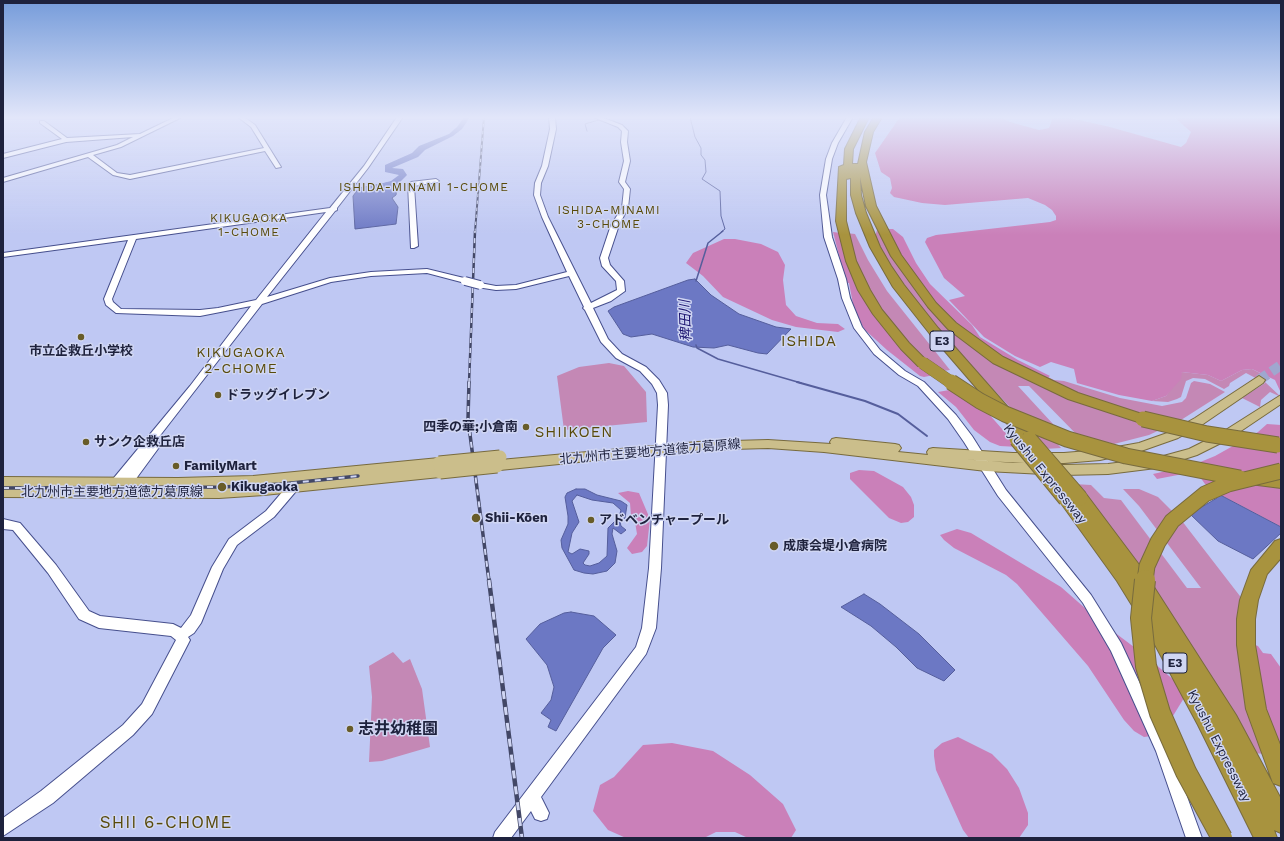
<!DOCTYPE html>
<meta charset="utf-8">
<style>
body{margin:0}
#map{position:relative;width:1284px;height:841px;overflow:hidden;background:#bfc8f3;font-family:"Work Sans",sans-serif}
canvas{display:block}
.frame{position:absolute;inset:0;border:4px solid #1e223d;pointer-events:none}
</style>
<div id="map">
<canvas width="1284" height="841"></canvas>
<div class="frame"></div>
</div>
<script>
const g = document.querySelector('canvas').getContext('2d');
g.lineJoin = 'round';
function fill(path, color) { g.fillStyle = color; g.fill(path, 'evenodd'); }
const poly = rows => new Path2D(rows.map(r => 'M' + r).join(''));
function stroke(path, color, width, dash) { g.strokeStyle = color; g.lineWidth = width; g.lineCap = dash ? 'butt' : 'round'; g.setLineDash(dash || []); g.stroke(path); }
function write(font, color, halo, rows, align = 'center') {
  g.font = font + ' "Work Sans","Noto Sans JP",sans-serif'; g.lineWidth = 3; g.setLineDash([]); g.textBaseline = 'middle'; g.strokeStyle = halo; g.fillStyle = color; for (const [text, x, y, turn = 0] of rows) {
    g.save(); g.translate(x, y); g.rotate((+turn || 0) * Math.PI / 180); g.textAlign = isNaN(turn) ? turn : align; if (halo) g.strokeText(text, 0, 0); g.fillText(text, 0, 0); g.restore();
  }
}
const green = poly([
 [877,230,909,280,940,319,1039,385,1048,377,1054,380,1064,381,1120,398,1162,406,1182,402,1186,398,1191,383,1194,381,1210,384,1225,392,1181,420,1149,435,1114,444,1107,442,1090,443,1083,441,1029,386,1018,386,1053,424,1043,427,1061,448,1044,449,1018,416,948,340,896,275,875,237],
 [846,233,855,234,868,260,887,291,950,370,943,371,924,358,906,341,880,309,857,264],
 [609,363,624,366,646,392,647,422,564,430,557,376,579,367],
 [1252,369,1270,378,1265,382,1281,397,1270,392,1261,400,1260,407,1242,398,1265,383,1246,373,1230,383,1229,386,1224,389,1205,379,1193,378,1186,381,1181,397,1177,399,1168,402,1152,401,1166,396,1182,372,1208,375,1221,381,1242,370],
 [1074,484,1091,485,1104,498,1121,500,1187,588,1201,588,1139,506,1123,489,1139,489,1158,497,1182,521,1243,600,1238,635,1241,675,1250,710,1266,754,1252,753],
 [393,652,403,663,410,659,422,689,430,747,382,761,369,762,372,697,369,666]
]);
const forest = poly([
 [900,117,1001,117,1010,122,1039,130,1049,128,1053,117,1066,117,1110,127,1181,147,1186,143,1191,132,1174,117,1281,117,1281,393,1275,380,1252,369,1242,370,1221,381,1208,375,1182,372,1181,379,1166,396,1152,401,1119,395,1077,383,1074,369,1051,362,1040,367,1015,356,984,337,949,300,965,296,944,278,925,242,927,238,936,235,1050,222,1056,220,1056,216,1052,210,1045,205,1028,198,945,205,922,203,894,197,890,193,892,188,890,178,881,172,875,153],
 [887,229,893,229,903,237,916,263,930,284,972,325,980,337,1018,360,1050,376,1044,380,1009,362,967,334,945,314,925,291,900,255],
 [833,232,841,233,843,241,841,242,845,254,875,316,902,348,934,375,924,377,920,376,887,350,864,329,854,309,849,283,846,283],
 [724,239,735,239,761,244,778,252,785,265,783,280,786,305,796,316,817,323,838,324,845,329,838,332,796,327,772,320,723,297,703,276,686,263,693,253],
 [955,389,980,404,1018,447,1000,446,990,442,974,430,956,407,938,392],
 [1267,424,1281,425,1281,527,1215,492,1205,484,1200,477,1183,474,1157,479,1153,474,1193,465,1215,456,1258,432],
 [859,470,874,471,903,487,911,497,914,505,914,517,908,522,901,523,889,518,850,479,850,473],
 [628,491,639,493,650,519,647,546,642,552,632,554,627,548,637,534,635,522,631,516,630,503,618,493],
 [957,529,971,533,1061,587,1102,623,1146,656,1176,682,1184,698,1168,724,1158,735,1144,737,1134,731,1124,720,1088,666,1017,584,1006,575,954,548,944,540,940,535],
 [1252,644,1258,646,1263,653,1271,654,1281,668,1281,757,1269,728],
 [958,737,992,754,1007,769,1019,788,1028,813,1028,825,1019,838,969,838,963,830,936,770,934,756,934,750,942,743],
 [672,743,713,751,750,775,783,804,796,830,791,838,748,838,735,832,716,832,704,838,626,838,608,830,593,811,600,785,614,777,643,745]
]);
const water = poly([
 [398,181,396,195,392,198,398,207,396,224,355,229,353,196,359,188,398,181],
 [695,279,711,295,739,314,776,327,791,329,767,354,758,353,728,345,714,348,693,347,652,334,631,337,623,334,608,311,614,307,688,280,695,279],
 [1207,488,1281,527,1281,533,1253,559,1218,541,1190,514,1217,498,1205,489,1207,488],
 [576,489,585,489,597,495,621,501,627,505,625,518,620,522,621,526,626,530,621,534,613,528,612,534,617,551,615,563,607,571,593,574,584,573,574,570,562,548,561,540,568,524,568,516,565,497,567,493,576,489],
 [577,495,592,500,613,503,621,510,619,517,608,528,607,556,599,563,590,566,585,565,583,563,589,554,589,551,580,549,572,554,568,552,572,533,579,522,572,501,577,495],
 [864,594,880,604,919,634,955,670,944,681,917,668,896,647,871,626,841,607,864,594],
 [571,612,594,616,616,635,603,648,556,731,548,727,551,720,541,713,551,700,554,687,547,665,526,639,540,624,564,613,571,612]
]);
const streamFar2 = poly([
 [690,117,695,137,701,148,701,155,705,160,706,172,702,179,720,191,721,216,725,229,721,232],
 [587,131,585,124,609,117]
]);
const streamFar1 = poly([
 [696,281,708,243,723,231],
 [696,345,697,348,718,359,801,383]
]);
const stream = poly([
 [797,382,865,401,898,414,927,436]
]);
const river = poly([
 [464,117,470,117,462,129,453,136,425,150,418,157,392,168,403,169,407,175,397,185,376,189,376,185,391,181,399,175,385,172,385,165,412,153,419,146,449,134,457,127,464,117]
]);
const majorTunnel = poly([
 [1259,380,1281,365]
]);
const minor = poly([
 [175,117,182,117,121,147,93,155,117,173,130,175,264,148,251,127,238,117,244,117,255,125,281,167,276,168,265,151,130,179,113,175,88,157,3,182,3,178,117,145,133,137,66,142,3,158,3,154,62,139,40,123,40,121,44,121,67,138,140,134,175,117],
 [397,117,403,117,368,168,337,208,337,210,335,211,267,297,330,278,371,272,427,269,468,279,468,283,465,283,427,273,371,276,331,282,262,304,155,442,159,443,160,446,127,491,123,492,118,489,112,492,108,491,106,488,108,485,190,386,251,306,200,316,116,313,106,305,104,299,128,240,3,257,3,253,330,208,364,166,397,117],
 [326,212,256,300,218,308,200,310,121,309,113,302,112,299,136,239,326,212],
 [549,117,555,117,556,129,548,166,541,183,540,195,548,217,591,303,617,290,616,281,602,266,600,258,611,225,622,208,624,189,619,182,624,161,621,142,622,131,618,127,593,117,601,117,622,125,628,131,627,142,630,161,625,182,630,189,628,208,619,225,608,258,610,265,624,281,625,291,611,301,593,308,608,339,622,354,646,367,659,380,667,393,668,405,661,568,656,628,646,654,541,797,549,813,547,819,541,821,535,819,531,811,511,838,493,838,495,832,636,647,642,628,649,568,658,405,657,393,652,384,640,371,616,358,601,342,585,310,583,308,584,307,569,276,516,289,496,290,477,287,476,285,480,283,496,286,516,285,567,272,542,217,534,195,535,183,542,166,550,129,549,117],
 [847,117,853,117,838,143,832,159,826,195,832,237,846,279,850,298,862,327,880,350,905,371,924,382,956,415,972,436,1006,490,1091,595,1121,643,1168,744,1202,838,1186,838,1156,751,1111,651,1083,603,998,496,964,442,948,419,918,386,899,375,874,354,854,328,842,298,838,279,824,237,820,195,826,159,832,143,847,117],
 [436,179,439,181,438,182,414,186,418,246,414,248,411,248,408,184,411,182,436,179],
 [293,483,297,484,298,487,297,490,274,517,237,545,223,569,201,623,194,633,188,637,190,640,188,644,152,714,133,735,53,803,3,836,3,818,41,791,123,725,142,704,176,640,171,636,99,628,79,619,48,573,13,530,3,529,3,519,20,523,56,565,89,611,100,616,173,624,181,628,191,615,212,567,229,539,266,511,289,484,293,483]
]);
const major = poly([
 [1259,376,1265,380,1263,383,1203,424,1178,438,1141,451,1100,460,1064,463,1013,463,962,459,986,461,1063,465,1108,464,1156,458,1189,449,1221,433,1281,395,1281,404,1229,439,1197,455,1156,468,1108,474,1063,475,986,471,824,452,768,448,697,450,500,470,495,468,494,465,495,462,500,460,697,442,768,440,831,444,830,442,832,439,836,438,895,444,899,445,901,448,898,452,928,455,927,452,929,449,933,448,1013,453,1064,453,1100,450,1139,443,1170,432,1195,418,1259,376],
 [439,458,444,460,445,463,440,467,445,469,446,472,445,475,440,477,264,495,219,498,3,497,3,487,86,487,3,487,3,477,178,478,253,476,439,458],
 [342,477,264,485,257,485,342,477],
 [250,486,219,488,182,488,250,486]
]);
const highway = poly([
 [861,117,869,117,853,149,852,164,858,164,865,132,874,117,882,117,873,132,866,162,876,206,901,255,936,303,956,323,1003,357,1078,393,1148,416,1150,419,1148,422,1138,422,1068,399,993,363,948,329,928,307,891,256,866,206,860,177,861,195,866,213,880,247,891,266,904,285,938,328,1036,439,1034,443,1029,444,1024,443,930,334,893,287,870,247,856,213,851,195,851,178,846,179,846,221,856,261,870,290,882,310,909,343,929,363,928,366,923,367,918,366,901,349,873,314,858,290,846,261,836,221,839,167,844,165,845,149,861,117],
 [1255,474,1281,476,1281,488,1250,484,1247,480,1250,476,1255,474],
 [1080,492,1086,494,1143,570,1236,715,1281,799,1281,833,1274,830,1277,838,1254,838,1198,725,1146,628,1117,581,1058,499,1060,495,1066,493,1073,497,1074,494,1080,492],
 [1281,539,1281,558,1267,574,1258,600,1255,619,1255,645,1266,709,1281,747,1281,786,1273,783,1246,709,1237,645,1237,619,1240,600,1251,570,1275,541,1281,539]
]);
const railFar3 = poly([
 [475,232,484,117]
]);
const railFar2 = poly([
 [469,383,475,231]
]);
const railFar1 = poly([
 [469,382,468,419,489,581],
 [3,488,222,487,282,484,358,476]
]);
const rail = poly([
 [489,580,522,838]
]);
const minorBridge = poly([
 [465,281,480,285]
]);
const majorBridge = poly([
 [439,463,500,457],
 [440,472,497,466]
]);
const highwayBridgeFar2 = poly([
 [923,363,952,383]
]);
const highwayBridgeFar1 = poly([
 [951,382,980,401,1005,414,1067,439,1126,456,1240,478],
 [1143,419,1207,434,1278,445],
 [1017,439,1066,499],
 [1029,439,1080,498],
 [1145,581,1147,566,1158,542,1172,521,1205,494,1228,484,1281,471]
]);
const highwayBridge = poly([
 [1145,580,1141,618,1146,666,1160,713,1186,772,1222,838]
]);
const markers = [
 [81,337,4,"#685c28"],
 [218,395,4,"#685c28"],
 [526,427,4,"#685c28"],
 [86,442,4,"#685c28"],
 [176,466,4,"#685c28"],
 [222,487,5,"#685c28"],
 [476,518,5,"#685c28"],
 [591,520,4,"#685c28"],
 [774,546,5,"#685c28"],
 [350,729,4,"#685c28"]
];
const farNeighbourhoodnames = [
 ["ISHIDA-MINAMI 1-CHOME",424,187],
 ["ISHIDA-MINAMI",609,210],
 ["3-CHOME",609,224],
 ["KIKUGAOKA",249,218],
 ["1-CHOME",249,232]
];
const shields = [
 [942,341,24],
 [1175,663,24]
];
const shieldNames = [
 ["E3",942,341],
 ["E3",1175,663]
];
const poiNames = [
 ["市立企救丘小学校",81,351,"center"],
 ["ドラッグイレブン",226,395],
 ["四季の華;小倉南",518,427,"right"],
 ["サンク企救丘店",94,442],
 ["FamilyMart",184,466],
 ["Kikugaoka",231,487],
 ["Shii-Kōen",485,518],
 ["アドベンチャープール",599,520],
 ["成康会堤小倉病院",783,546]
];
const streetNames = [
 ["北九州市主要地方道徳力葛原線",650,452,-5],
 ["Kyushu Expressway",1045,474,51],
 ["北九州市主要地方道徳力葛原線",112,492],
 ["Kyushu Expressway",1219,746,63]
];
const waterNames = [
 ["稗田川",686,321,-92]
];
const neighbourhoodNames = [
 ["KIKUGAOKA",241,353],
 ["2-CHOME",241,369]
];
const quarterNames = [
 ["ISHIDA",809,342],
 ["SHIIKOEN",574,433]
];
const nearPoinames = [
 ["志井幼稚園",358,729]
];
const nearNeighbourhoodnames = [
 ["SHII 6-CHOME",166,823]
];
fill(green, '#c488b5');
fill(forest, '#ca80b9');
fill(water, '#6c78c4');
stroke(water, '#555e9c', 1);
stroke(streamFar2, '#555e9c', 1);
stroke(streamFar1, '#555e9c', 1.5);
stroke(stream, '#555e9c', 2);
fill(river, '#6c78c4');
stroke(majorTunnel, '#9fa7cf', 10, [10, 5]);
stroke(minor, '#464f8d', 2);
stroke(major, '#786b3e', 2);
stroke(highway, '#786b3e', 2);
fill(minor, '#fff');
fill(major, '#cbbe8b');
fill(highway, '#a8933e');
stroke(railFar3, '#424766', 2);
stroke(railFar2, '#424766', 2.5);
stroke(railFar1, '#424766', 3.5);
stroke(rail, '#424766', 4.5);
stroke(railFar3, '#d0d6f3', 1, [3.5]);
stroke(railFar2, '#d0d6f3', 1.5, [5]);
stroke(railFar1, '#d0d6f3', 2, [6]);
stroke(rail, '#d0d6f3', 3, [8]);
stroke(minorBridge, '#464f8d', 10, []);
stroke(majorBridge, '#786b3e', 15, []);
stroke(highwayBridgeFar2, '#786b3e', 13, []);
stroke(highwayBridgeFar1, '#786b3e', 17, []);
stroke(highwayBridge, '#786b3e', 22, []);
stroke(minorBridge, '#fff', 8);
stroke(majorBridge, '#cbbe8b', 13);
stroke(highwayBridgeFar2, '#a8933e', 12);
stroke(highwayBridgeFar1, '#a8933e', 15);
stroke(highwayBridge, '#a8933e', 20);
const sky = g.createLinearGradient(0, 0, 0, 235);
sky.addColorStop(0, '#769cda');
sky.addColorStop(0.5, '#e2e6fa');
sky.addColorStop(1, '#e2e6fa00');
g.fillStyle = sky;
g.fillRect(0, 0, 1284, 235);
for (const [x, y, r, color] of markers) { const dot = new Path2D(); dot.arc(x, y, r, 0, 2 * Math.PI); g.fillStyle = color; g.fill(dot); stroke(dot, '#d0d6f3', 1.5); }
g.letterSpacing = '1px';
write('12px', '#584a09', '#d0d6f3', farNeighbourhoodnames);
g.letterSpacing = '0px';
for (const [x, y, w] of shields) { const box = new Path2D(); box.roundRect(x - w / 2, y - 10, w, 20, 3); g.fillStyle = '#d0d6f3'; g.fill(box); stroke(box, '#1e223d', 1); }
write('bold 12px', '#1e223d', null, shieldNames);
write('bold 13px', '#1e223d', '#d0d6f3', poiNames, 'left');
write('13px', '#1e223d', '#d0d6f3', streetNames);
write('italic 14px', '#1d1570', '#d0d6f3', waterNames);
g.letterSpacing = '1px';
write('14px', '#584a09', '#d0d6f3', neighbourhoodNames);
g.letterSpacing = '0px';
g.letterSpacing = '1px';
write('15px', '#584a09', '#d0d6f3', quarterNames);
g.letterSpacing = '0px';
write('bold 16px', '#1e223d', '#d0d6f3', nearPoinames, 'left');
g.letterSpacing = '1px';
write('17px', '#584a09', '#d0d6f3', nearNeighbourhoodnames);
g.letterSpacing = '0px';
</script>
